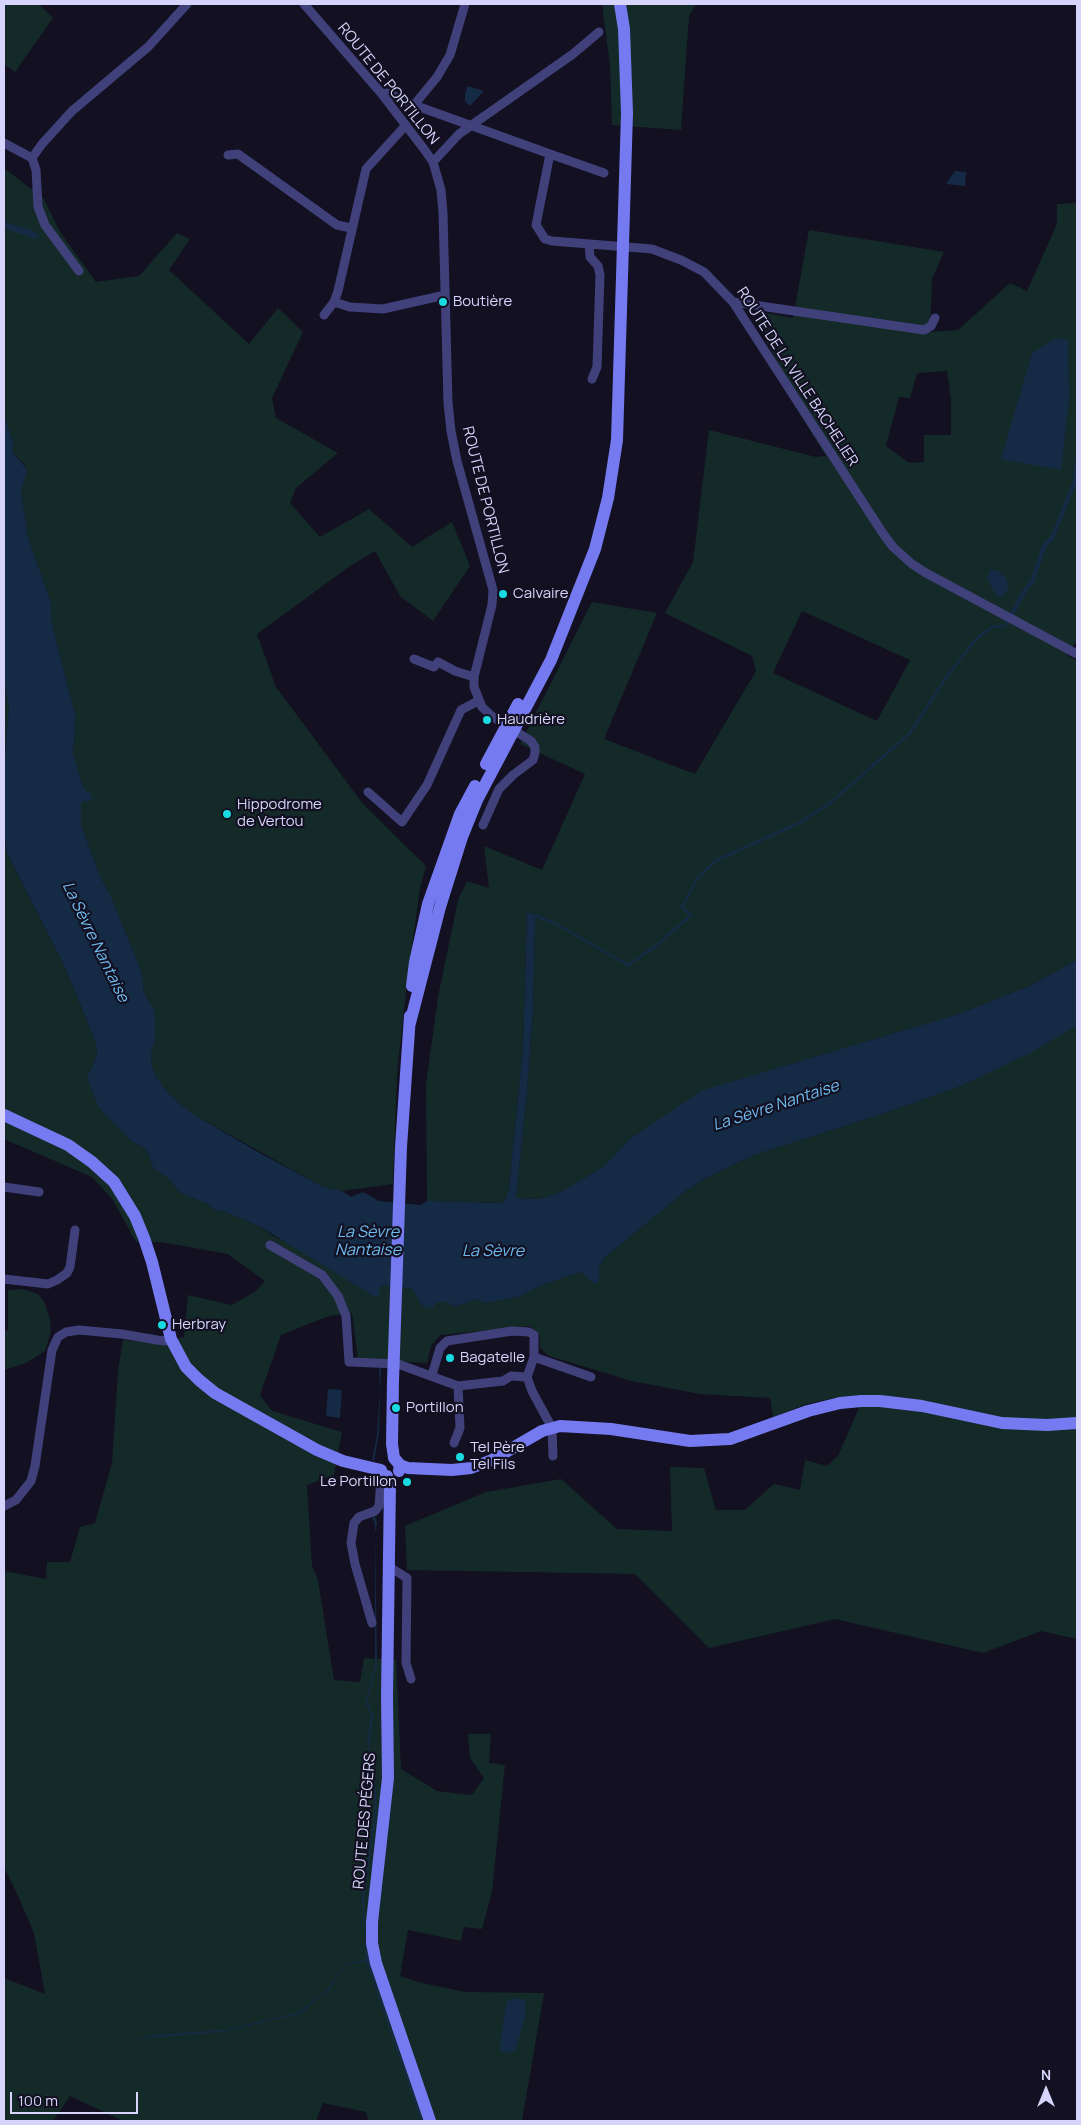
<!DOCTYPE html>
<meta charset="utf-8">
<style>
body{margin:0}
#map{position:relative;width:1081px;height:2125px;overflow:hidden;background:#121021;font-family:Manrope,sans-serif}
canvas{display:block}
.frame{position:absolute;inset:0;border:5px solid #d6d4fa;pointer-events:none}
.north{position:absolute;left:1021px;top:2065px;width:50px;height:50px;-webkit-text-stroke:4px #121021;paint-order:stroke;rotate:0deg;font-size:14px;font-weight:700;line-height:20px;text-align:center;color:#d6d4fa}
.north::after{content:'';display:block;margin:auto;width:18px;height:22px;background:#d6d4fa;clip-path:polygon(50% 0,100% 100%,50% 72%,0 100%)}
.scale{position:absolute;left:10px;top:2092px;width:128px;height:22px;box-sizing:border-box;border:2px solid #d6d4fa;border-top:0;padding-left:6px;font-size:15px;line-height:18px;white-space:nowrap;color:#d6d4fa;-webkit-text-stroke:4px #121021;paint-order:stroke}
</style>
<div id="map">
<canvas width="1081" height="2125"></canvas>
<div class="frame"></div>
<div class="north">N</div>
<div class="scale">100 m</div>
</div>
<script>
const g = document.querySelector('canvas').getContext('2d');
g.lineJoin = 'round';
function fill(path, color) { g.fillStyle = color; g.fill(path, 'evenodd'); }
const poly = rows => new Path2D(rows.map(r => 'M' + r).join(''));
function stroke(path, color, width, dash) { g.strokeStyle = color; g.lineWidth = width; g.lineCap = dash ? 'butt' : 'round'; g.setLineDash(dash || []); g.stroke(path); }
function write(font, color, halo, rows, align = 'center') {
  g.font = font + ' Manrope,sans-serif'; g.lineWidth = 4.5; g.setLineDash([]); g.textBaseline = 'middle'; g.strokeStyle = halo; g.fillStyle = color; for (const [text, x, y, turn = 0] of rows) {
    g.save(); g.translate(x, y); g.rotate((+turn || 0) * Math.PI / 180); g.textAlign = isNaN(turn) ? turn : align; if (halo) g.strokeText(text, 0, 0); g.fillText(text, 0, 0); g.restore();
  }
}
const green = poly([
 [4,4,39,4,53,18,15,72,4,64],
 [602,4,696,4,689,16,681,130,612,125,610,65],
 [4,168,44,199,60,232,96,282,139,276,177,233,190,239,169,270,249,344,278,308,303,332,272,398,276,418,338,453,296,488,290,503,320,537,369,509,412,547,452,522,470,566,433,621,400,596,375,551,350,566,257,634,276,687,363,804,426,866,420,888,407,982,397,1074,393,1184,342,1191,323,1187,191,1113,170,1095,156,1077,152,1067,151,1054,155,1040,155,1011,144,993,142,973,111,897,99,874,81,825,81,802,87,792,83,787,73,753,76,717,59,653,51,617,51,603,28,537,21,492,26,466,14,454,12,447,14,444,4,416],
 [1077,203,1077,640,1067,655,1077,661,1077,960,1029,986,959,1014,704,1090,632,1137,603,1167,557,1194,538,1199,516,1198,527,1091,533,1011,535,919,537,917,527,912,523,1050,509,1188,504,1203,427,1201,426,1084,438,997,458,900,467,881,489,888,484,846,542,870,585,774,520,744,592,602,657,613,604,739,695,774,756,671,752,656,665,613,693,562,709,430,816,457,826,456,782,385,787,380,756,322,761,312,793,318,809,230,944,252,932,279,930,332,958,330,1010,283,1027,291,1057,224,1057,204],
 [947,371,951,400,951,435,924,435,924,462,909,463,886,446,899,397,910,398,917,373],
 [802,611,910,660,877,721,773,673],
 [4,681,9,707,4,766],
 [4,833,7,853,64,965,96,1043,97,1055,87,1078,99,1108,131,1141,146,1149,154,1169,167,1177,181,1193,208,1204,217,1212,221,1210,259,1226,275,1237,380,1287,384,1285,412,1289,437,1302,448,1302,454,1307,476,1299,485,1303,519,1297,542,1285,581,1272,599,1281,599,1267,604,1258,687,1190,704,1179,754,1155,882,1114,961,1086,1077,1025,1077,1639,1041,1631,983,1653,835,1619,709,1648,635,1574,407,1570,405,1526,486,1492,561,1479,617,1529,672,1531,670,1467,704,1468,716,1510,745,1510,774,1484,800,1490,805,1460,827,1466,838,1456,859,1408,857,1396,835,1398,806,1404,773,1417,770,1398,700,1394,632,1381,549,1356,540,1348,540,1336,530,1326,440,1335,431,1346,427,1363,358,1359,352,1313,329,1316,281,1335,260,1395,272,1411,342,1432,334,1475,307,1485,312,1566,318,1580,334,1680,360,1682,364,1658,396,1660,401,1769,437,1791,472,1795,484,1778,470,1758,468,1734,491,1734,489,1763,505,1765,492,1891,482,1929,464,1927,461,1941,408,1930,400,1976,418,1982,465,1992,544,1993,522,2121,369,2121,366,2112,323,2103,316,2121,123,2121,70,2096,53,2121,4,2121,4,1978,45,1994,34,1933,19,1898,4,1867,4,1571,46,1579,47,1562,70,1562,80,1527,95,1523,112,1463,118,1372,123,1340,154,1343,184,1337,188,1295,232,1305,256,1291,265,1281,228,1254,161,1242,136,1242,113,1200,92,1177,4,1139],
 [23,1289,38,1294,44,1301,50,1319,51,1332,45,1351,26,1363,4,1370,4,1331,8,1330,8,1290]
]);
const water = poly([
 [468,86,484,91,470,106,465,101,465,93],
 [955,171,966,172,965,186,946,184],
 [4,222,31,230,39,236,35,239,4,228],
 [1054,339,1068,339,1069,400,1061,470,1001,459,1032,353],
 [4,416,14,444,12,447,14,454,27,469,21,492,28,537,51,603,51,617,59,653,76,717,73,753,83,787,87,792,91,793,92,800,81,802,81,825,99,874,111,897,142,973,144,993,155,1011,155,1040,151,1054,152,1067,156,1077,170,1095,191,1113,258,1152,323,1187,342,1191,351,1197,363,1192,379,1201,420,1205,427,1201,504,1203,509,1188,523,1050,527,912,537,916,535,919,533,1011,527,1091,516,1198,538,1199,557,1194,603,1167,632,1137,703,1090,959,1014,1029,986,1077,960,1077,1025,1032,1052,961,1086,882,1114,754,1155,704,1179,687,1190,604,1258,599,1267,599,1281,595,1284,581,1272,542,1285,519,1297,485,1303,476,1299,454,1307,448,1302,437,1302,433,1308,423,1307,412,1289,384,1285,380,1287,379,1296,375,1297,259,1226,221,1210,217,1212,208,1204,181,1193,167,1177,154,1169,146,1149,131,1141,99,1108,87,1078,97,1055,96,1043,64,965,7,853,4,833,4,766,9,707,4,681],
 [1077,460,1075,482,1053,537,1045,545,1032,581,1023,593,1012,614,1010,614,1021,592,1031,578,1042,545,1051,536,1073,480,1075,462],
 [991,569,999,571,1007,580,1008,591,1000,597,994,592,987,577],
 [381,1366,379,1433,374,1461,372,1460,377,1435,380,1391,379,1367],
 [328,1389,342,1390,340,1418,326,1416],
 [374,1514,377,1523,375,1533,377,1665,367,1701,373,1715,369,1747,374,1759,377,1810,364,1897,365,1941,373,1976,423,2121,421,2121,366,1961,344,1966,328,1992,319,1996,302,2013,222,2032,129,2039,156,2035,224,2030,300,2012,319,1995,327,1990,344,1965,366,1959,362,1898,375,1811,372,1759,367,1744,371,1714,365,1703,375,1666,375,1525,372,1516],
 [512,1998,525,2000,525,2018,515,2051,507,2053,500,2051,501,2037,506,2003]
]);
const stream = poly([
 [537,916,556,924,628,965,657,945,691,915,682,907,698,877,717,860,799,823,829,804,910,733,947,676,977,638,992,627,1004,626,1011,618,1027,589,1033,582,1045,546,1053,538,1075,483,1077,464]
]);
const street = poly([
 [304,4,381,93,424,149,433,162,441,190,443,213,448,403,451,431,457,461,493,590,492,605,474,677,474,687,482,707,493,717,531,741,535,747,535,753,533,760,513,775,499,789,483,825],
 [381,93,388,93,414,105,550,154,536,225,545,239,552,241,652,249,681,260,704,272,733,302,882,532,893,547,912,564,926,573,1077,654],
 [414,105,437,77,450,55,465,4],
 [4,143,32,158,36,170,38,207,45,225,79,271],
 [550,154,604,173],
 [228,155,238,154,337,225,351,228],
 [32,158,42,144,72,111,148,47,187,4],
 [433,162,459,134,573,54,599,32],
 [589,244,590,257,598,266,600,275,597,367,592,379],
 [334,302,350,307,383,309,445,295],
 [733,302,924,330,931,326,935,318],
 [324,315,334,302,338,291,366,169,406,125],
 [414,659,434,667,438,662,455,671,474,677],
 [368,792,402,822,427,785,461,710,478,701],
 [4,1187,39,1192],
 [270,1245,322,1275,338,1296,346,1316,349,1362,398,1364,458,1386,503,1381,511,1376,527,1377,532,1391,552,1428,553,1456],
 [4,1279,48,1284,57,1280,67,1273,70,1267,75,1230],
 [534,1357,591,1377],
 [432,1375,440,1348,447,1341,512,1331,529,1332,534,1335,534,1357,527,1377],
 [454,1443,460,1428,458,1386],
 [4,1506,16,1500,31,1481,35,1466,52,1350,58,1337,66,1332,79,1330,122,1334,157,1340,166,1341,171,1339],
 [388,1566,407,1578,406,1663,411,1679],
 [372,1623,355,1564,351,1543,354,1523,359,1517,375,1511,379,1506,381,1478,384,1475]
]);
const secondary = poly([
 [486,764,518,704],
 [412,986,415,962,428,904,460,814,475,786],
 [410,1023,440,907,462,837,477,800,551,660,595,549,608,498,617,440,627,113,624,29,620,4],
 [4,1115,68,1145,92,1162,114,1182,135,1216,144,1238,152,1262,171,1339,186,1367,199,1380,215,1393,317,1450,343,1461,381,1470],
 [400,1465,408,1468,452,1470,471,1468,492,1460,542,1431,560,1426,611,1429,690,1441,730,1439,808,1411,840,1403,861,1401,880,1401,922,1406,1002,1423,1047,1425,1077,1423],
 [399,1471,400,1465,394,1458,392,1444,393,1381,401,1147,410,1016],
 [387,1476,390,1484,387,1696,388,1778,372,1922,372,1943,376,1963,430,2121]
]);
const markers = [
 [443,302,5,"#19dae1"],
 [503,594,5,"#19dae1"],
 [487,720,5,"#19dae1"],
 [227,814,5,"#19dae1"],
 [162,1325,5,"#19dae1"],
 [450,1358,5,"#19dae1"],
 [396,1408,5,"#19dae1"],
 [460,1457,5,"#19dae1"],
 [407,1482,5,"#19dae1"]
];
const streetNames = [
 ["ROUTE DE PORTILLON",388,84,51],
 ["ROUTE DE LA VILLE BACHELIER",797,377,57],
 ["ROUTE DE PORTILLON",485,500,76],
 ["ROUTE DES PÉGERS",365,1821,-85]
];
const poiNames = [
 ["Boutière",453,302],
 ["Calvaire",513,594],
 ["Haudrière",497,720],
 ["Hippodrome",237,805],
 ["de Vertou",237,822],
 ["Herbray",172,1325],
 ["Bagatelle",460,1358],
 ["Portillon",406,1408],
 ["Tel Père",470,1448],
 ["Tel Fils",470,1465],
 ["Le Portillon",397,1482,"right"]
];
const waterNames = [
 ["La Sèvre Nantaise",95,942,64],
 ["La Sèvre Nantaise",776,1106,-18],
 ["La Sèvre",368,1233],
 ["Nantaise",368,1251],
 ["La Sèvre",493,1252]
];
fill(green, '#142a28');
fill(water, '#152b45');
stroke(stream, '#152b45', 2.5);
stroke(street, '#40417a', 9);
stroke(secondary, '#767af0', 12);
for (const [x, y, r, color] of markers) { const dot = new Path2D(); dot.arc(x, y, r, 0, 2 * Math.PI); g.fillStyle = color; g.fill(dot); stroke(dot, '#121021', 2); }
write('15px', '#d6d4fa', '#121021', streetNames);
write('15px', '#d6d4fa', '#121021', poiNames, 'left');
write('italic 16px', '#6ebbef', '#121021', waterNames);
</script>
